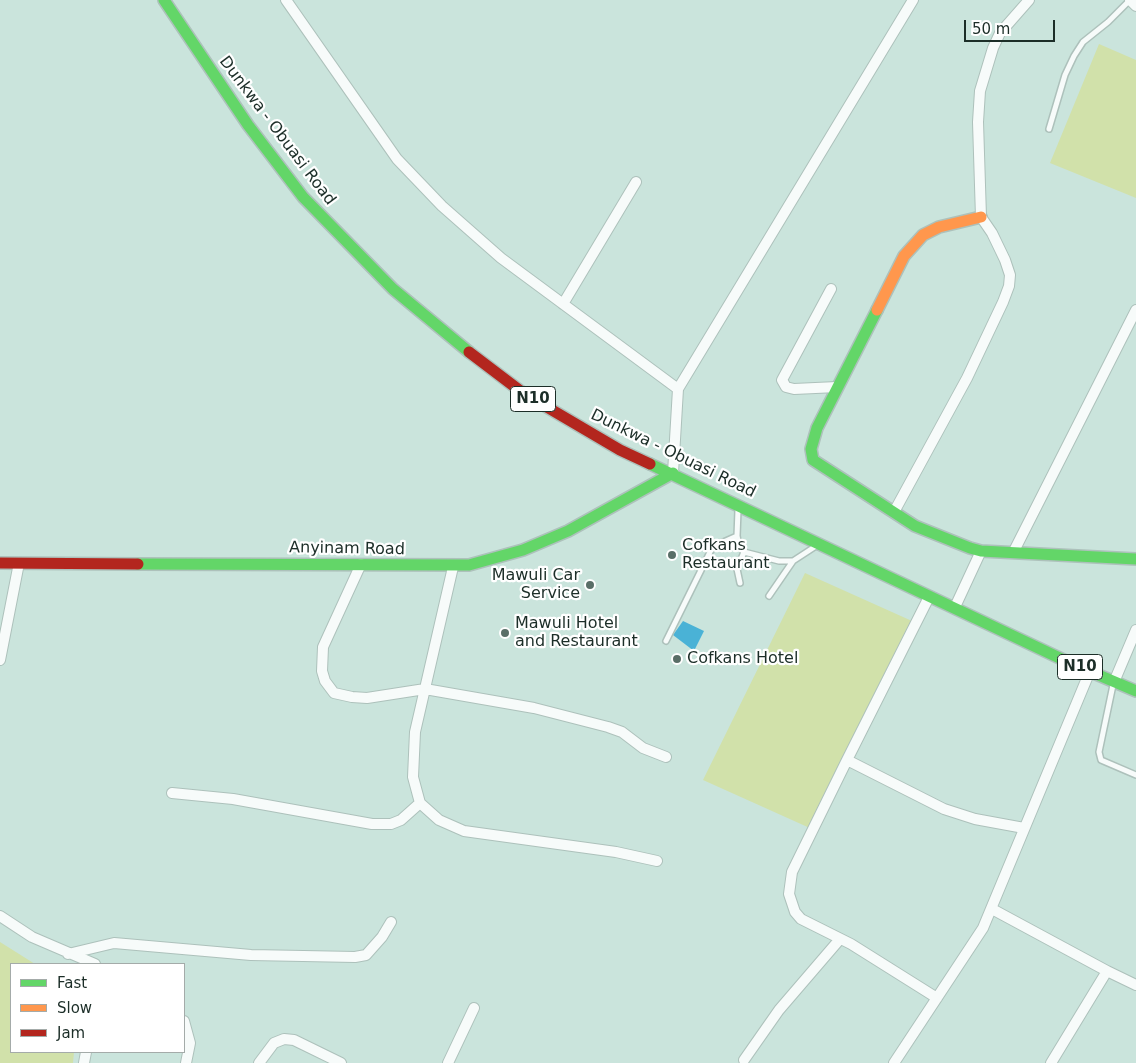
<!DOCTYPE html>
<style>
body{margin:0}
#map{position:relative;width:1136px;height:1063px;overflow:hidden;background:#cae4dc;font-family:"DejaVu Sans",sans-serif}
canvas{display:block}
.legend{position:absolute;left:10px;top:963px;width:175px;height:90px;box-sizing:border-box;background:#fff;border:1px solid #a4aba9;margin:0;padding:6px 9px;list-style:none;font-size:15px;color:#1c2e28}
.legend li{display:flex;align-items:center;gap:10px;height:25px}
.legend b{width:25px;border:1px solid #a4aba9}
.scale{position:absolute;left:964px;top:20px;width:91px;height:22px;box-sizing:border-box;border:2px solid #1c2e28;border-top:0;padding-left:6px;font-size:15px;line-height:18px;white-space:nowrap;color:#1c2e28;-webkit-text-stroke:4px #fff;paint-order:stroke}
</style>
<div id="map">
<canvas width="1136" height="1063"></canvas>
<ul class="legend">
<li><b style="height:6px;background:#63d668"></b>Fast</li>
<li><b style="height:6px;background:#ff974d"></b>Slow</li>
<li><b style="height:6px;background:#b3261e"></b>Jam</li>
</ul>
<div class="scale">50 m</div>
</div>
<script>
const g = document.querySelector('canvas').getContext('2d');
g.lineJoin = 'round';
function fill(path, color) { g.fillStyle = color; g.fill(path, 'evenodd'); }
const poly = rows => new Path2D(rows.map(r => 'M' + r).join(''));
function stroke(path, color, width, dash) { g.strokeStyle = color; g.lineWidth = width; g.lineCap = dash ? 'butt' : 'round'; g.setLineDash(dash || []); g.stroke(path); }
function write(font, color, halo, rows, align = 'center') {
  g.font = font + ' "DejaVu Sans",sans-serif'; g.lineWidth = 4.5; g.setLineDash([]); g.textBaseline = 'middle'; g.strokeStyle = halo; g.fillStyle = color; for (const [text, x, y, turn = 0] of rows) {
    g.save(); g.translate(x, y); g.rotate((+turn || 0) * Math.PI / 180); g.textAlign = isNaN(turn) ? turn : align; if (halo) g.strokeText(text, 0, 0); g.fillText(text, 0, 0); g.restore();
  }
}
const green = poly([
 [1099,44,1136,60,1136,198,1050,163],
 [805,573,912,621,812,829,703,780],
 [0,942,35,964,11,964,11,1052,74,1052,73,1063,0,1063]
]);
const water = poly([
 [683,621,704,631,694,651,673,635]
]);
const lane = poly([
 [1049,129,1065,75,1074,56,1083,42,1108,22,1129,1],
 [738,510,737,536,739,545,744,552,779,561,793,561,816,546],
 [740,583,737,569,744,552],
 [769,596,793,561],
 [666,641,711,550,719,544,737,536],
 [1113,685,1099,752,1101,760,1136,775]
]);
const street = poly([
 [286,0,397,159,442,206,501,258,678,389],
 [1130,0,1136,6],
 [831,289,782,380,786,387,794,389,837,387],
 [563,304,636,182],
 [673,473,678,389,913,0],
 [894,512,967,378,1003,302,1009,286,1010,275,1005,260,992,233,981,217,978,122,980,91,993,48,1000,33,1029,0],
 [1014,551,1136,310],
 [361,564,323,647,322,671,325,681,334,693,352,697,367,698,425,689,534,708,608,727,622,732,643,748,666,757],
 [453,567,415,732,413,777,420,803,439,820,464,831,616,852,657,861],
 [929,597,847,760,944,809,975,819,1024,828],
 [955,607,981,551],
 [0,660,19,563],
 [1114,682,1136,630],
 [847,760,792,872,789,894,795,912,801,919,851,944,937,998],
 [172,793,233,799,372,824,391,824,401,820,420,803],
 [992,909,1107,971,1051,1063],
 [0,916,32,937,95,964],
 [68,954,114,943,251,955,355,957,366,955,382,937,391,922],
 [1107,971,1136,985],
 [184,1021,190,1043,186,1063],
 [744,1060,779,1010,840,939],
 [84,1063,86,1052],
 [259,1063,274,1043,284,1039,294,1040,341,1063],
 [448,1063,474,1008],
 [894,1063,983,928,1090,671]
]);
const fast = poly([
 [164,0,248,125,303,197,393,289,469,352],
 [877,310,817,428,811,449,813,460,915,526,970,548,981,551,1136,559],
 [650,464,1068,662,1136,691],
 [138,564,469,565,523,550,568,531,673,473]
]);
const slow = poly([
 [877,310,904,256,923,235,939,227,981,217]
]);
const jam = poly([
 [469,352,523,393,620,450,650,464],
 [0,563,138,564]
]);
const markers = [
 [672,555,5,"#596e67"],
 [590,585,5,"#596e67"],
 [505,633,5,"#596e67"],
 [677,659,5,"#596e67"]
];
const shields = [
 [533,399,45],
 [1080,667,45]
];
const shieldNames = [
 ["N10",533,399],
 ["N10",1080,667]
];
const streetNames = [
 ["Dunkwa - Obuasi Road",277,131,53],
 ["Dunkwa - Obuasi Road",673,454,26],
 ["Anyinam Road",347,549,1]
];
const poiNames = [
 ["Cofkans",682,546],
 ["Restaurant",682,564],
 ["Mawuli Car",580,576,"right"],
 ["Service",580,594,"right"],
 ["Mawuli Hotel",515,624],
 ["and Restaurant",515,642],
 ["Cofkans Hotel",687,659]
];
fill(green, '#d1e1aa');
fill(water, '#4ab2d6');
stroke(lane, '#adc1bb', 8);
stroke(street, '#adc1bb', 12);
stroke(fast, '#adc1bb', 14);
stroke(slow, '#adc1bb', 14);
stroke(jam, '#adc1bb', 14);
stroke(lane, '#f7fbfa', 5);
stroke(street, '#f7fbfa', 10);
stroke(fast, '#63d668', 11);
stroke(slow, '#ff974d', 11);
stroke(jam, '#b3261e', 11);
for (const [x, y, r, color] of markers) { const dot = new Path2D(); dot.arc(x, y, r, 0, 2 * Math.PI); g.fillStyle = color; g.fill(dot); stroke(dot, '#fff', 2); }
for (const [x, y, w] of shields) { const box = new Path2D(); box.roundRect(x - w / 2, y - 12.5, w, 25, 4); g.fillStyle = '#fff'; g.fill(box); stroke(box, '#1c2e28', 1); }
write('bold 15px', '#1c2e28', null, shieldNames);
write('16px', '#1c2e28', '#fff', streetNames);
write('16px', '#1c2e28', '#fff', poiNames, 'left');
</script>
